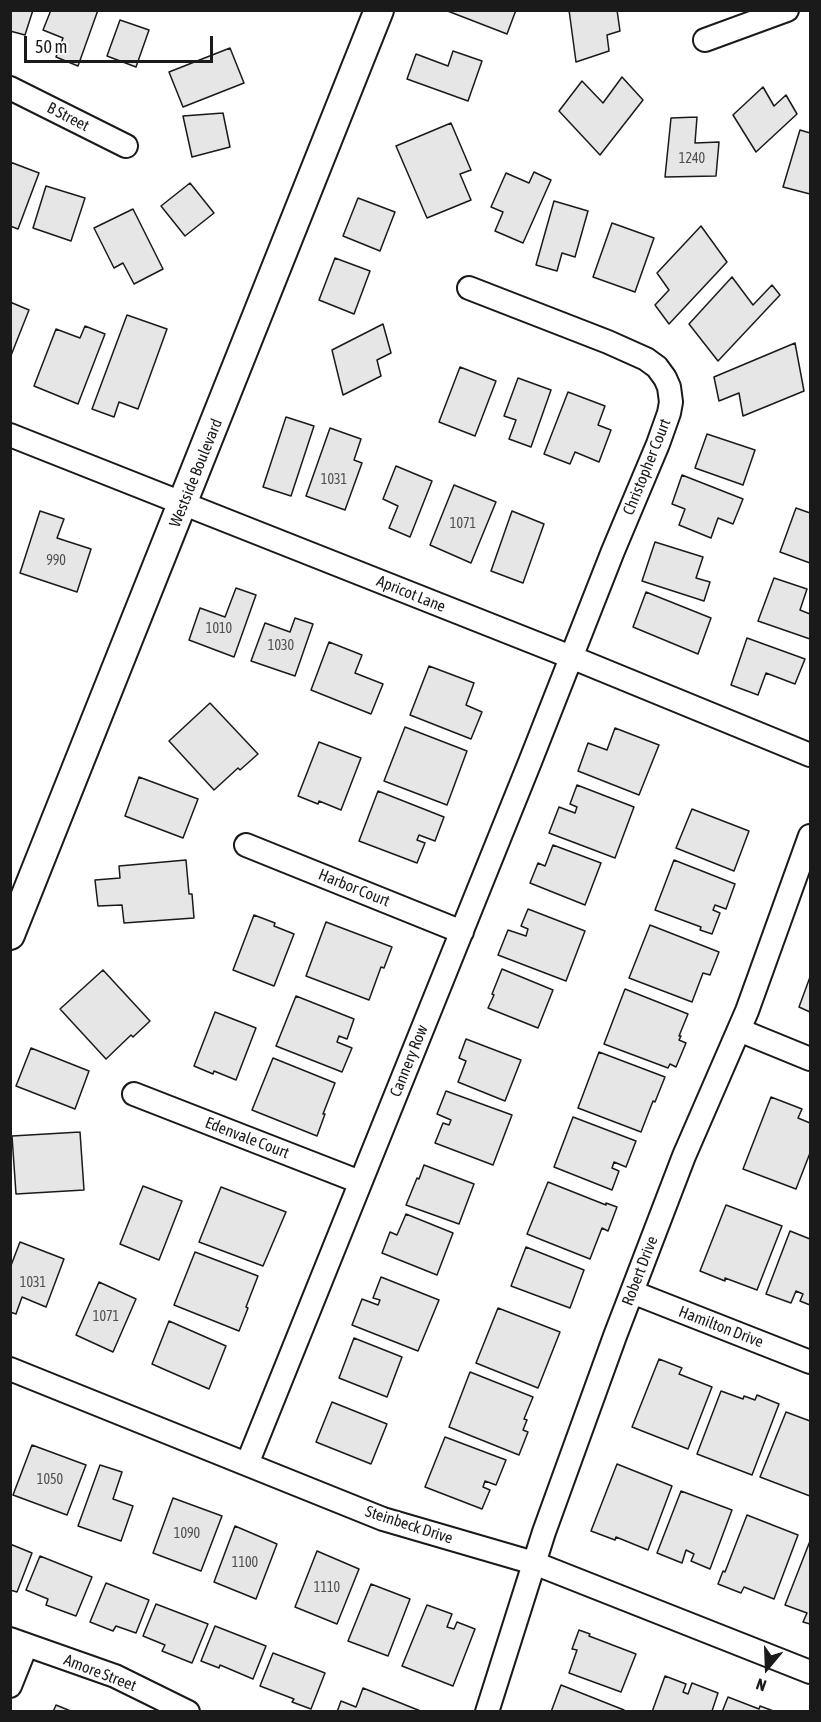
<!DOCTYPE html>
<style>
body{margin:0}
#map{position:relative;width:821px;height:1722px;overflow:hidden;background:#fff;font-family:"Asap Condensed",sans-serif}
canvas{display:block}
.frame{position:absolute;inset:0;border:12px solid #1a1a1a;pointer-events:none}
.north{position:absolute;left:737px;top:1638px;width:60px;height:60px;-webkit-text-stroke:4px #fff;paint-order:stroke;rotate:199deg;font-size:16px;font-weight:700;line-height:24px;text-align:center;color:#1a1a1a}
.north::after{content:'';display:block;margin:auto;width:21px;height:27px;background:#1a1a1a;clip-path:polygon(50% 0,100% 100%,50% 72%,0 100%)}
.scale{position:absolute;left:24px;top:36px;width:189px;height:27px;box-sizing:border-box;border:3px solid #1a1a1a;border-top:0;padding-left:8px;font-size:18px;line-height:21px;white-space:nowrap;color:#1a1a1a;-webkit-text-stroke:4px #fff;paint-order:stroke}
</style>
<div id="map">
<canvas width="821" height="1722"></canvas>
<div class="frame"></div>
<div class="north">N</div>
<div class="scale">50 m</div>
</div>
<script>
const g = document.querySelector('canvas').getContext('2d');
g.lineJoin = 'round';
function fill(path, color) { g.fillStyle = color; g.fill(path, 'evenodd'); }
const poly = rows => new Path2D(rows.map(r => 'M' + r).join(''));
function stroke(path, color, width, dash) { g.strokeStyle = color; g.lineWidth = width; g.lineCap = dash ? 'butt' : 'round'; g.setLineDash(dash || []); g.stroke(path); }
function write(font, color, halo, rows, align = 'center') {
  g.font = font + ' "Asap Condensed",sans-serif'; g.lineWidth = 4.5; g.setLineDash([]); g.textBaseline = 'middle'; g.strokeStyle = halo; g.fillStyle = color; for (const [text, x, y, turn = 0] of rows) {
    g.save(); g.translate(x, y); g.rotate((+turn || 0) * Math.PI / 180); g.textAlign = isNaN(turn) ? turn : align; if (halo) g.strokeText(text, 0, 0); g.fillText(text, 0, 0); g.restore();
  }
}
const building = poly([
 [10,10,33,10,25,35,10,31,10,10],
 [51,10,98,10,78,66,56,57,63,38,43,30,51,10],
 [445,10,516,10,507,34,445,10],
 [569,10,617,10,620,31,607,35,609,51,576,62,569,10],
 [120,20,149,30,136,67,107,56,120,20],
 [230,48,244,83,183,107,169,72,230,48],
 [453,51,482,61,468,101,407,79,416,54,448,66,453,51],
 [622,77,643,100,600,155,559,111,582,81,603,103,622,77],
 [763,87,774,106,786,95,797,114,756,152,733,115,763,87],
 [223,113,230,147,192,157,183,116,223,113],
 [697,117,695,143,719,142,716,176,665,177,671,118,697,117],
 [451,123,471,170,460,174,471,200,427,218,396,146,451,123],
 [800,130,810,133,810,194,783,187,800,130],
 [10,162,39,173,18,229,10,226,10,162],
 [534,172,551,180,523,243,495,231,503,212,491,207,506,173,529,183,534,172],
 [190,183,214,213,185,236,161,206,190,183],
 [46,186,85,198,71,241,33,228,46,186],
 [358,198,395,212,380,251,343,236,358,198],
 [554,201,588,211,575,257,562,253,557,271,536,265,554,201],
 [133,209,163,269,134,284,123,263,114,268,94,228,133,209],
 [612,223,654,238,635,292,593,277,612,223],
 [701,226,727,262,669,324,655,305,669,290,657,273,701,226],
 [335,258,370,271,354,314,319,300,335,258],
 [732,277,753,305,772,285,780,295,718,361,689,324,732,277],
 [10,302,29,310,10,358,10,302],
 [127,315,167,329,138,409,119,402,114,417,92,409,127,315],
 [383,324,391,353,377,360,381,376,343,395,332,350,383,324],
 [85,326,105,334,78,404,34,386,56,329,80,338,85,326],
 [795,343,804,391,743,416,739,393,719,401,714,377,795,343],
 [460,367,496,381,475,436,439,422,460,367],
 [518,378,551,390,531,447,509,439,516,420,504,416,518,378],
 [568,392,605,406,598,425,611,430,599,462,575,452,570,464,544,454,568,392],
 [286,417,314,426,291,496,263,487,286,417],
 [330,428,361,439,354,460,362,463,345,510,306,496,330,428],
 [707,434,755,450,743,485,695,468,707,434],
 [396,466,432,481,410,537,389,528,398,506,383,499,396,466],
 [682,475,743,499,733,524,718,518,711,538,679,525,685,509,672,504,682,475],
 [454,485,496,502,471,563,430,545,454,485],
 [796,508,810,513,810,563,780,552,796,508],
 [40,511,64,519,57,538,91,549,77,592,20,573,40,511],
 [512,511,544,524,523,583,491,571,512,511],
 [655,542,703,557,696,578,710,582,704,601,642,581,655,542],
 [774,578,807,589,800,610,810,614,810,639,758,621,774,578],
 [236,588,256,595,234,657,189,640,200,608,225,617,236,588],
 [646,592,711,618,698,654,633,627,646,592],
 [295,618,313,624,295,676,251,661,265,623,290,632,295,618],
 [747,638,805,659,795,684,766,673,758,695,731,685,747,638],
 [329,642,362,655,355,673,383,684,371,714,311,690,329,642],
 [429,666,474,683,466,705,482,712,471,739,410,715,429,666],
 [210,703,258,754,240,770,238,768,214,790,169,741,210,703],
 [405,727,467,751,447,805,384,781,405,727],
 [615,728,659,745,639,795,578,771,588,743,607,750,615,728],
 [319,742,361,758,341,810,319,801,318,804,298,796,319,742],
 [139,777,198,799,183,838,125,816,139,777],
 [577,785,634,807,615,858,549,833,559,807,575,813,577,807,570,804,577,785],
 [378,791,444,817,435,841,419,835,417,840,425,843,417,863,359,841,378,791],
 [692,809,749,831,734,871,676,848,692,809],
 [553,845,601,863,585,905,530,883,538,863,545,866,553,845],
 [186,860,189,894,192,894,194,918,124,923,122,905,98,906,95,880,120,878,119,866,186,860],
 [674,860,735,884,726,909,715,905,713,910,720,913,712,934,700,930,701,927,655,910,674,860],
 [528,909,585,931,566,981,498,955,508,930,526,936,528,929,521,926,528,909],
 [254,915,275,923,274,926,294,934,274,986,233,970,254,915],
 [326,922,392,947,384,968,381,967,369,1000,306,976,326,922],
 [650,925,719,952,710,975,703,973,692,1002,629,978,650,925],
 [502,969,553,990,538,1028,488,1008,494,995,492,994,502,969],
 [103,970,150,1021,133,1037,131,1035,106,1059,60,1009,103,970],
 [810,977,810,1012,799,1007,810,977],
 [625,989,688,1014,679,1036,681,1036,679,1040,686,1043,676,1067,670,1064,668,1068,604,1044,625,989],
 [296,996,354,1019,347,1039,339,1036,337,1042,352,1048,342,1072,276,1046,296,996],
 [215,1012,256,1028,236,1080,214,1071,213,1074,194,1066,215,1012],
 [466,1039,521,1060,505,1101,458,1082,466,1061,459,1058,466,1039],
 [31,1048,89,1071,75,1109,16,1086,31,1048],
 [599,1052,665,1077,655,1102,653,1101,641,1132,578,1108,599,1052],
 [273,1058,335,1083,323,1114,325,1114,317,1136,252,1110,273,1058],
 [446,1091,512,1115,493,1165,435,1143,443,1123,449,1125,451,1120,437,1114,446,1091],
 [771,1097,802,1109,798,1118,810,1123,810,1153,796,1189,743,1169,771,1097],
 [573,1117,636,1141,626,1167,614,1162,612,1168,619,1171,612,1190,554,1167,573,1117],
 [80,1132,84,1190,16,1194,12,1136,80,1132],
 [424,1165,474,1184,459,1224,406,1205,417,1178,419,1179,424,1165],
 [548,1182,606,1205,606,1203,617,1207,608,1231,602,1228,590,1259,527,1234,548,1182],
 [143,1186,182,1201,159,1260,120,1244,143,1186],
 [221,1187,286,1212,263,1266,199,1242,221,1187],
 [726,1205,782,1226,757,1290,725,1278,725,1281,700,1271,726,1205],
 [406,1214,453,1233,437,1275,382,1253,390,1232,397,1235,406,1214],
 [790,1231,810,1239,810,1305,800,1301,803,1294,796,1291,791,1303,766,1294,790,1231],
 [20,1242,64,1259,46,1307,22,1297,16,1314,10,1312,10,1268,20,1242],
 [526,1247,584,1270,570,1308,511,1286,526,1247],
 [195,1252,258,1276,246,1307,248,1308,239,1331,174,1305,195,1252],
 [381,1277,439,1300,418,1351,352,1325,362,1299,378,1305,380,1300,373,1298,381,1277],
 [99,1282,136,1299,113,1352,76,1335,99,1282],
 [498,1308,560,1332,538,1388,476,1363,498,1308],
 [169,1321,226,1346,209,1389,152,1364,169,1321],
 [354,1338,402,1357,387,1397,339,1378,354,1338],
 [659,1359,682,1368,679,1374,712,1387,688,1449,632,1427,659,1359],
 [470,1372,533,1397,524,1419,527,1420,523,1430,528,1432,519,1455,449,1427,470,1372],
 [721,1391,743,1399,744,1396,755,1400,757,1395,779,1404,752,1475,697,1454,721,1391],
 [332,1402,387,1424,371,1464,316,1442,332,1402],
 [786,1412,810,1421,810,1496,760,1477,786,1412],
 [445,1437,506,1460,496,1485,485,1481,483,1487,490,1490,482,1509,425,1487,445,1437],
 [32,1445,86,1465,67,1515,13,1495,32,1445],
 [617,1464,672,1486,648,1550,616,1537,615,1540,591,1531,617,1464],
 [100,1465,122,1472,113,1499,133,1506,121,1541,78,1526,100,1465],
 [681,1491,732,1510,710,1569,691,1561,694,1554,686,1550,682,1563,657,1553,681,1491],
 [173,1498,222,1516,201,1571,153,1553,173,1498],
 [747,1515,798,1535,774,1599,744,1587,741,1593,718,1584,723,1571,725,1572,747,1515],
 [235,1526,277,1544,256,1599,214,1582,235,1526],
 [810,1541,810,1624,803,1622,807,1613,785,1605,810,1541],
 [10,1544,32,1553,17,1592,10,1590,10,1544],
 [317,1551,359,1569,337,1624,295,1607,317,1551],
 [40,1556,92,1577,76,1616,46,1605,48,1599,26,1590,40,1556],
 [106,1583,149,1600,136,1633,116,1626,113,1631,90,1622,106,1583],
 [371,1584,410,1599,388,1656,348,1641,371,1584],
 [156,1604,208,1624,192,1663,162,1651,165,1645,143,1636,156,1604],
 [427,1605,452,1614,447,1627,454,1629,457,1622,475,1629,453,1686,402,1666,427,1605],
 [215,1626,266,1646,253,1679,220,1665,219,1668,201,1661,215,1626],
 [579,1630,590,1634,589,1636,636,1654,621,1692,569,1673,577,1650,572,1649,579,1630],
 [273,1653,325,1673,311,1709,292,1702,294,1699,260,1686,273,1653],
 [665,1676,686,1684,683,1692,688,1694,692,1683,718,1693,712,1711,652,1712,665,1676],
 [561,1685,624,1710,623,1712,551,1712,561,1685],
 [363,1688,423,1712,337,1712,341,1701,356,1707,363,1688],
 [728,1697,759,1709,760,1706,776,1712,722,1712,728,1697],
 [56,1705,73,1712,53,1712,56,1705]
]);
const minor = poly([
 [705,40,787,10],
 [10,88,126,146],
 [10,435,571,657,810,755],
 [246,845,462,932],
 [739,1030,810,1059],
 [134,1094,360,1182],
 [632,1292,810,1362],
 [10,1369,383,1519,534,1563,810,1672],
 [247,1464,530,762,613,551,658,444,669,413,671,402,669,387,665,378,657,367,646,359,608,342,469,288],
 [10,1639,115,1676,188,1712],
 [10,1686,26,1646],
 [487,1712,544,1532,615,1336,684,1156,747,1011,810,836]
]);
const tertiary = poly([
 [10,935,379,10]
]);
const numberNames = [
 ["1240",692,159],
 ["1031",334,480],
 ["1071",463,524],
 ["990",56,561],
 ["1010",219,629],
 ["1030",281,646],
 ["1031",33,1283],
 ["1071",106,1317],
 ["1050",50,1480],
 ["1090",187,1534],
 ["1100",245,1563],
 ["1110",327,1588]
];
const streetNames = [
 ["B Street",68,117,27],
 ["Christopher Court",647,467,-68],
 ["Westside Boulevard",196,473,-68],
 ["Apricot Lane",411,594,22],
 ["Harbor Court",354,888,22],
 ["Cannery Row",409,1061,-68],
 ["Edenvale Court",247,1138,21],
 ["Robert Drive",640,1271,-69],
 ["Hamilton Drive",721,1327,21],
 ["Steinbeck Drive",409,1525,18],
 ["Amore Street",100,1673,21]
];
fill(building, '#e6e6e6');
stroke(building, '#1a1a1a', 1.5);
stroke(minor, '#1a1a1a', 26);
stroke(tertiary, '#1a1a1a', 32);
stroke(minor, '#fff', 22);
stroke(tertiary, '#fff', 28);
write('14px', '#4d4d4d', null, numberNames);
write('16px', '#1a1a1a', '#fff', streetNames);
</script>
